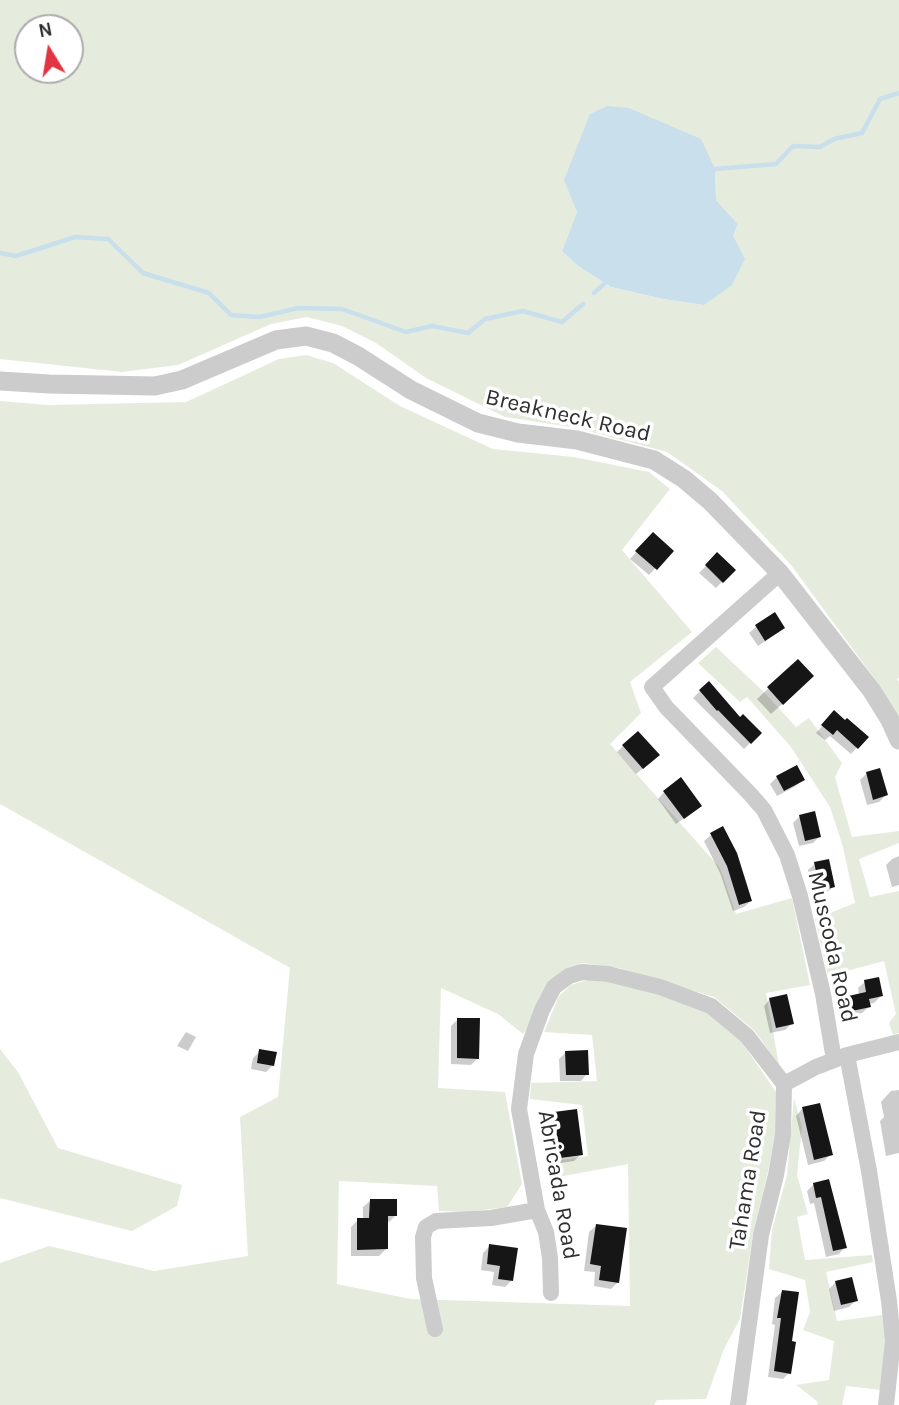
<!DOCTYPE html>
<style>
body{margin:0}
#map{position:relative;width:899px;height:1405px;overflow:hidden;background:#fff;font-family:Karla,sans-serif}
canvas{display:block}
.north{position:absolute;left:14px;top:14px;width:70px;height:70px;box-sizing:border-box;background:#fff;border:2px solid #acacac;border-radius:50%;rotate:349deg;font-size:19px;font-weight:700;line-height:28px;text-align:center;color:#2f2f2f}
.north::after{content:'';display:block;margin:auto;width:24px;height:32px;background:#e33444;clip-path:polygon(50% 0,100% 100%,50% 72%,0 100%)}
</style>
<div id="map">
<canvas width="899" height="1405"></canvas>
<div class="north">N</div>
</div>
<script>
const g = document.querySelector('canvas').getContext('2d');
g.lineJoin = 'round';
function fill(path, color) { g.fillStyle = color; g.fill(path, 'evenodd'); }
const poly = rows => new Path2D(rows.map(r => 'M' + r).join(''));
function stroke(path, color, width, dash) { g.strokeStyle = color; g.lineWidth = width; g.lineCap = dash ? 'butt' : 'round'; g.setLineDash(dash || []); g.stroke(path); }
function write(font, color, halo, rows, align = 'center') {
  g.font = font + ' Karla,sans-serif'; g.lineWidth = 7; g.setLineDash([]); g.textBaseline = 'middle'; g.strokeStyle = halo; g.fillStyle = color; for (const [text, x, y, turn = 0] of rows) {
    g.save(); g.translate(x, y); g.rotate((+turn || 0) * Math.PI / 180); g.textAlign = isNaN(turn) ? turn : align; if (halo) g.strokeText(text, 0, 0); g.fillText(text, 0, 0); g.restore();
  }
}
const green = poly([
 [0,0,899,0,899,678,897,679,899,682,899,721,880,686,791,565,722,491,667,452,577,428,505,417,426,378,376,343,342,326,307,317,271,324,178,365,122,372,0,359],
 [28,28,70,28,70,70,28,70],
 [715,169,716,200,738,224,704,305,663,299,611,287,578,266,562,251,577,212],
 [306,355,333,363,400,406,493,449,574,457,649,472,670,489,622,550,692,632,630,682,641,713,610,744,720,868,736,914,792,898,810,985,766,993,779,1065,754,1030,714,997,619,968,582,963,566,969,549,982,529,1027,523,1034,498,1014,441,988,438,1088,505,1092,522,1184,507,1207,467,1212,439,1211,437,1186,339,1181,337,1284,411,1299,630,1306,628,1164,553,1178,548,1162,588,1156,582,1105,530,1099,531,1083,597,1081,592,1035,544,1032,559,996,571,985,587,980,618,983,656,994,707,1010,739,1038,776,1092,775,1136,767,1176,753,1234,740,1319,724,1349,706,1399,657,1400,654,1405,0,1405,0,1263,49,1246,154,1271,248,1256,240,1117,278,1097,290,968,0,804,0,401,48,405,186,402,279,359],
 [716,647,763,691,796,727,809,718,842,763,835,777,852,837,899,831,899,843,859,859,870,897,899,891,899,1033,893,1035,889,1023,896,1014,884,961,828,976,815,919,855,903,843,847,830,807,791,747,747,697,740,702,698,663],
 [0,1049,18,1072,58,1148,182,1185,177,1206,132,1231,0,1198],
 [794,1098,802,1127,797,1175,808,1214,797,1217,805,1260,872,1255,873,1262,826,1272,837,1321,883,1315,886,1340,881,1390,846,1386,842,1405,817,1405,818,1402,796,1385,829,1380,834,1341,803,1330,810,1312,805,1280,769,1269,772,1230,787,1175]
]);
const water = poly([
 [607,106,629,108,701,139,715,169,716,200,738,224,733,236,745,259,732,285,704,305,663,299,611,287,578,266,562,251,577,212,564,180,590,114]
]);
const shadow = poly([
 [646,541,671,551,649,575,630,559],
 [717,555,733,570,716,588,699,573],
 [756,627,783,628,776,634,758,646,749,633],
 [798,661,801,687,771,714,757,699],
 [708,683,740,719,760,733,744,749,693,698],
 [834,713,866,737,851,754,830,736,825,740,816,733],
 [623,746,651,762,636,774,617,752],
 [867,773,886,795,879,802,867,805,860,780],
 [777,777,803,779,796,786,777,796,770,784],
 [664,792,693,812,676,824,658,799],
 [800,816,820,836,813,843,799,846,793,823],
 [723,829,751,901,744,907,733,911,720,873,704,841,711,835],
 [899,856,899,885,892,887,886,865,892,859],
 [815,864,833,887,826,893,814,896,808,870],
 [865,982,881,996,874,1003,869,1004,869,1007,862,1013,841,1018,838,1005,844,998,859,995,858,988],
 [770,999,792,1023,785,1030,770,1033,764,1006],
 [458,1019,478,1058,471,1065,451,1064,451,1026],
 [186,1032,196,1037,188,1051,177,1046],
 [260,1051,273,1065,266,1072,251,1069,253,1058],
 [566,1052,587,1074,581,1081,560,1081,559,1059],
 [899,1090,899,1153,886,1156,880,1121,884,1117,881,1102,891,1091],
 [819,1105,831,1154,824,1161,808,1165,796,1116,802,1109],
 [555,1114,581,1154,574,1161,554,1164,549,1120],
 [827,1181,845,1247,839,1254,826,1257,814,1203,810,1204,807,1191,813,1185],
 [370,1201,395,1216,389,1222,386,1222,386,1249,379,1256,351,1256,351,1227,358,1220,363,1220,363,1207],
 [596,1226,618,1282,611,1289,594,1286,595,1272,584,1271,589,1232],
 [490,1246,512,1280,505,1287,492,1285,494,1272,481,1270,483,1253],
 [836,1282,856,1300,849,1307,834,1311,829,1289],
 [782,1292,790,1343,789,1373,783,1379,768,1377,775,1325,772,1324,775,1298]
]);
const stream = poly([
 [715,169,776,164,793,146,820,147,834,139,862,133,880,99,899,93],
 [0,253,16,256,75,237,108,239,143,273,209,293,231,315,260,317,298,308,342,309,406,332,432,326,468,333,485,319,523,311,562,322,583,304],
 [594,293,605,283]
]);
const building = poly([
 [653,532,674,551,657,570,635,551],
 [717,552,736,570,723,583,705,565],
 [775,612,785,628,765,641,755,625],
 [798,659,814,676,783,705,767,687],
 [709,681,740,717,743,714,762,733,751,744,718,710,717,711,699,690],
 [834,710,845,720,847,718,869,737,858,749,837,730,833,735,821,725],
 [638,731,660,755,643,769,622,745],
 [797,765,805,780,784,791,776,776],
 [880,768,888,795,873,800,866,772],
 [681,777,702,806,684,819,663,791],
 [815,811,821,837,805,841,799,815],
 [723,826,737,853,752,901,739,905,727,866,710,833],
 [829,859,835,887,820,891,814,862],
 [879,977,883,996,869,999,871,1007,847,1012,844,997,866,992,864,980],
 [787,994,794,1024,776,1028,769,998],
 [457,1018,480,1018,479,1059,457,1058],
 [259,1049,277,1052,274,1066,257,1063],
 [588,1050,589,1075,566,1075,565,1051],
 [820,1103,833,1155,814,1160,802,1107],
 [577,1109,583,1155,560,1158,554,1112],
 [829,1179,847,1248,833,1251,821,1197,816,1198,813,1183],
 [370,1199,397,1199,397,1216,388,1216,388,1249,357,1250,357,1218,369,1218],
 [596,1224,627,1228,619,1283,599,1280,601,1266,590,1264],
 [489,1244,518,1248,513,1281,498,1279,500,1266,487,1264],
 [852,1277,858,1301,841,1305,835,1281],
 [782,1290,799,1292,792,1341,796,1342,791,1374,774,1371,781,1318,777,1318]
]);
const minor = poly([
 [780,573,652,687,666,707,751,795,764,810,787,855,800,896,823,994,834,1060],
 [847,1055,869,1171,889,1301,893,1341,886,1405],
 [551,1293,550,1258,546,1232,537,1210,519,1109,526,1054,542,1010,554,987,569,976,582,972,608,974,660,987,711,1006,747,1036,784,1084],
 [435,1329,424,1278,423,1237,426,1227,436,1221,491,1218,537,1210],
 [738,1405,761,1235,776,1175,783,1135,784,1084,816,1067,847,1055,899,1042]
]);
const tertiary = poly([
 [0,381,49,384,155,386,182,380,276,340,306,336,333,343,358,356,411,390,478,423,518,433,577,440,654,460,684,479,710,501,780,573,872,691,890,720,899,740]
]);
const streetNames = [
 ["Breakneck Road",568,416,13],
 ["Muscoda Road",832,947,77],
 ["Tahama Road",748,1180,-81],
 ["Abricada Road",558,1185,80]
];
fill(green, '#e5ecdd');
fill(water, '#c9dfeb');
fill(shadow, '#0003');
stroke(stream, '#c9dfeb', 4.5);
fill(building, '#161616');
stroke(minor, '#ccc', 16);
stroke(tertiary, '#ccc', 19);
write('23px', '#2f2f2f', '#fff', streetNames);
</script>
